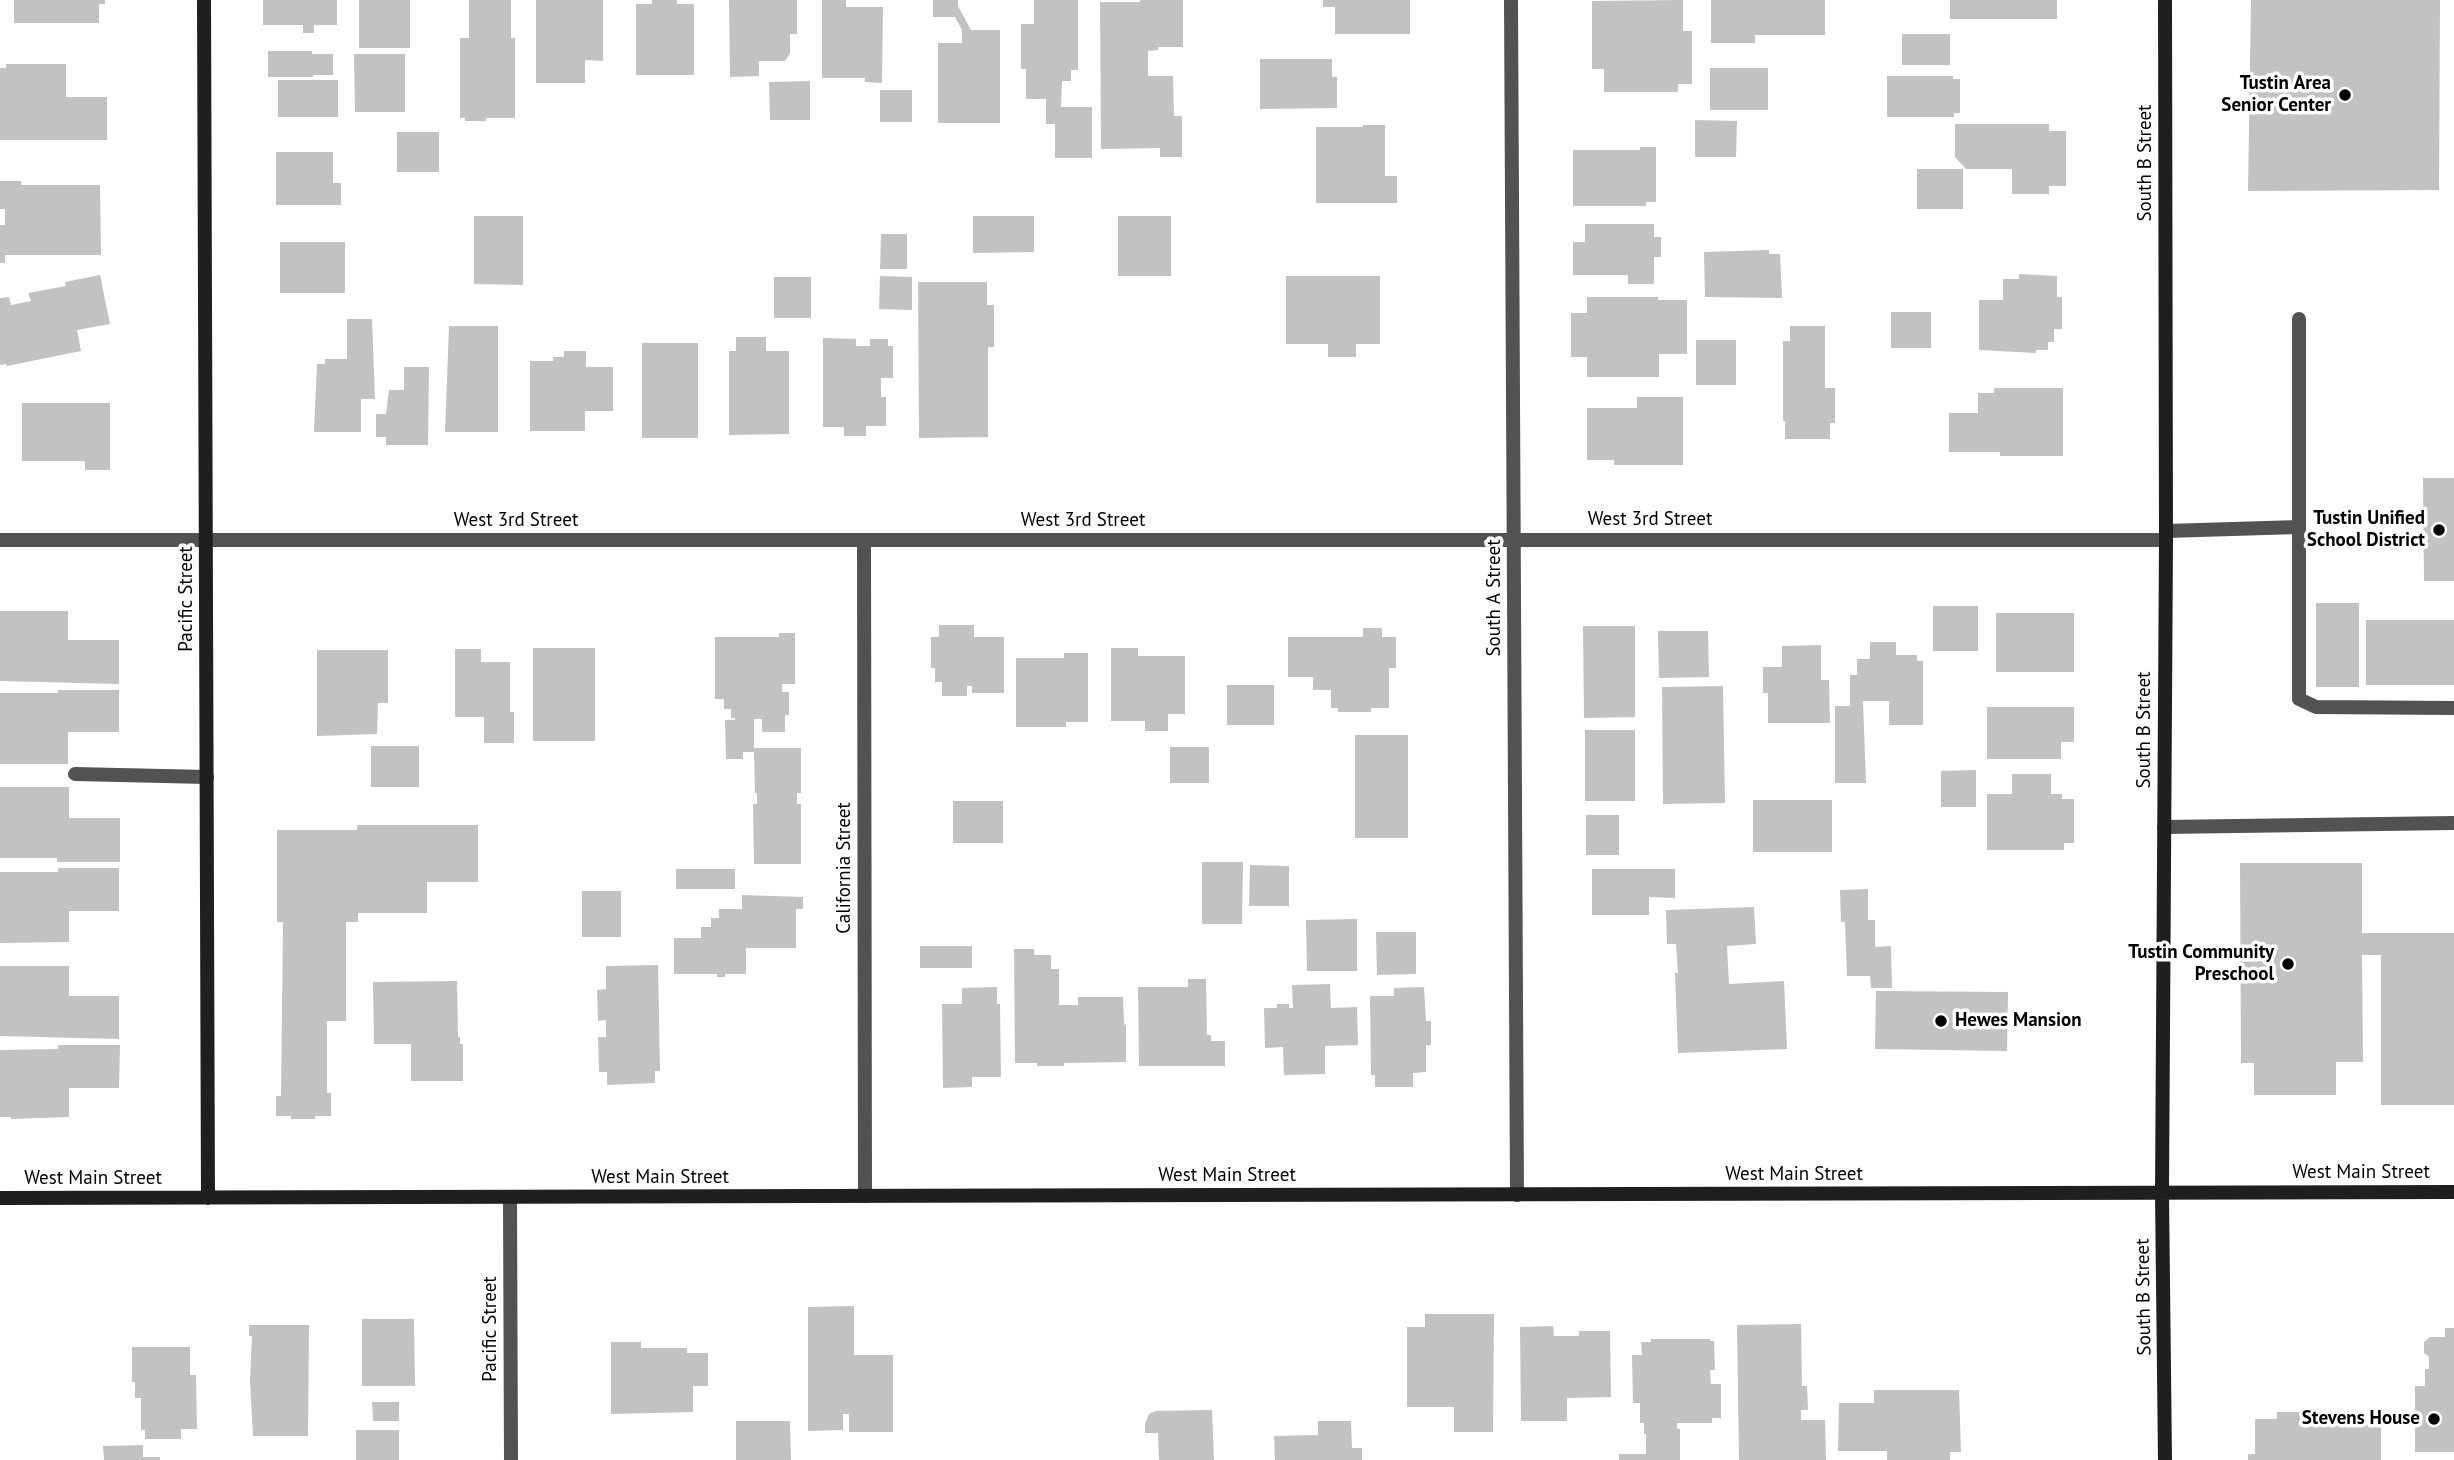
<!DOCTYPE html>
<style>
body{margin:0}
canvas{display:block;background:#fff}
</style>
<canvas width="2454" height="1460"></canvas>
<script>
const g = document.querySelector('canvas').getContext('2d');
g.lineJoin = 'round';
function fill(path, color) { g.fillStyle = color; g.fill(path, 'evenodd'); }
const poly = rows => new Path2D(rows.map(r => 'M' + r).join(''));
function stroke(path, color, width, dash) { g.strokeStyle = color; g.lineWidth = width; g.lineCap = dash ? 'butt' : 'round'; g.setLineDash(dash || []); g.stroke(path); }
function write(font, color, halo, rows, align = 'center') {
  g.font = font + ' "PT Sans",sans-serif'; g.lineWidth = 7; g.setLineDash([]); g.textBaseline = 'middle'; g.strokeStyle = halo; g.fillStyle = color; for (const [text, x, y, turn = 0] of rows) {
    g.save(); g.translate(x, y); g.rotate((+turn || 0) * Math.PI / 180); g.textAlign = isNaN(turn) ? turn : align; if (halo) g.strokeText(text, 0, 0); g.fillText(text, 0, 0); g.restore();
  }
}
const building = poly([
 [14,0,105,0,105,4,99,4,99,23,14,23],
 [263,0,337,0,337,25,314,25,314,33,303,33,303,25,263,25],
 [359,0,410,0,410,48,359,48],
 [469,0,511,0,511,38,515,38,515,118,486,118,486,121,465,121,465,118,460,118,460,38,469,38],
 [536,0,603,0,603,61,585,60,585,83,536,83],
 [652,0,677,0,677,4,694,4,694,75,636,75,636,4,652,4],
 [729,0,797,0,797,34,790,34,790,53,785,61,759,61,759,76,730,77],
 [822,0,846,0,846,7,883,7,882,83,865,82,865,78,822,78],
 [933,0,958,0,958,6,971,30,1000,30,1000,123,938,123,938,43,962,43,962,30,955,17,933,17],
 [1034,0,1078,0,1078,70,1071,70,1071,81,1062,81,1061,107,1092,107,1092,158,1055,158,1055,124,1046,124,1046,99,1026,99,1026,69,1021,69,1021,24,1034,24],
 [1140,0,1183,0,1183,47,1158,47,1158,50,1148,51,1148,76,1173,76,1174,116,1182,116,1182,157,1160,157,1160,148,1101,149,1100,2,1140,2],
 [1323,0,1410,0,1410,34,1335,34,1335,7,1323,7],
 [1683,0,1683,31,1692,31,1692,84,1678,84,1678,92,1604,92,1604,69,1592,69,1592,1],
 [1711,0,1825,0,1825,35,1755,35,1755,43,1711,43],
 [1950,0,2057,0,2057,19,1950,19],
 [2251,0,2440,0,2439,190,2248,191],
 [1902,34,1950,34,1950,65,1902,65],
 [268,51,312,51,312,54,333,54,333,75,313,75,313,77,268,77],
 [354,54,405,54,405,112,355,112],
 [1260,59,1332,59,1332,77,1337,77,1337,108,1260,109],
 [6,64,66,64,66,97,107,97,107,140,0,140,0,68,6,68],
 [1710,68,1768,68,1768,110,1710,110],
 [1887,76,1953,76,1953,79,1960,79,1960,113,1954,113,1954,117,1887,117],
 [278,80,338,80,338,117,278,117],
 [810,81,810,120,770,120,769,82],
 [880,90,912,90,912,122,880,122],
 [1695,120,1737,121,1736,157,1695,157],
 [1955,124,2049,124,2049,131,2066,131,2066,186,2049,186,2049,194,2012,194,2012,169,1966,169,1955,157],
 [1363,125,1385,125,1385,176,1397,176,1397,203,1316,203,1316,127,1363,127],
 [397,132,439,132,439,172,397,172],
 [1640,147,1656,147,1656,202,1646,202,1646,206,1573,206,1573,150,1640,150],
 [276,152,333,152,333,183,341,183,341,205,276,205],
 [1917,169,1963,169,1963,209,1917,209],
 [0,181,21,181,21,185,100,185,101,255,5,255,5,263,0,263,0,225,5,225,5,209,0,209],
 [474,216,523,216,523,285,474,284],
 [973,216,1034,216,1034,252,973,253],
 [1118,216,1171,216,1171,276,1118,276],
 [1585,224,1654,224,1654,237,1661,237,1661,257,1654,257,1654,284,1628,284,1628,275,1573,275,1573,242,1585,242],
 [881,234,907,234,907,269,880,269],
 [280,242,345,242,345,293,280,293],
 [1769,250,1769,254,1780,254,1782,298,1705,297,1704,252],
 [2019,274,2057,276,2057,297,2062,297,2062,329,2054,329,2054,342,2048,342,2048,350,2036,350,2036,353,1979,350,1979,300,2003,300,2003,279,2019,279],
 [100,275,110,324,77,330,81,351,7,366,6,364,0,365,0,298,9,297,11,305,31,301,28,293,66,286,65,282],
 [880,276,912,277,912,310,879,309],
 [1286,276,1380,276,1380,344,1356,344,1356,357,1328,357,1328,344,1286,344],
 [774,277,811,277,811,318,774,318],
 [918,282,987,282,987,305,994,305,994,347,988,347,988,437,919,438],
 [1587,297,1658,297,1658,300,1687,300,1687,354,1659,354,1659,377,1587,377,1587,357,1571,357,1571,313,1587,313],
 [1891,312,1931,312,1931,348,1891,348],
 [347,319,372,319,375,399,361,399,361,432,314,432,317,364,325,364,325,359,347,359],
 [449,326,498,326,498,432,445,432],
 [1790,326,1825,326,1825,388,1835,388,1835,423,1830,423,1830,439,1785,439,1785,421,1783,421,1783,341,1790,341],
 [736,337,766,337,766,351,789,351,789,434,729,435,729,351,736,351],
 [823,338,856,339,856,346,870,346,870,339,888,339,888,346,893,346,893,378,881,378,881,397,886,397,886,426,866,426,866,436,844,436,844,427,823,427],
 [1696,340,1736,340,1736,385,1696,385],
 [642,343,698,343,698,438,642,438],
 [564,351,586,351,586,367,613,367,613,411,585,411,585,431,530,431,530,361,553,361,553,357,564,357],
 [404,367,429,367,428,445,386,445,386,437,376,437,376,414,386,414,389,390,404,390],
 [1994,388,2063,388,2063,456,2000,456,2000,452,1949,452,1949,413,1978,413,1978,393,1994,393],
 [1637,397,1683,397,1683,465,1614,465,1614,460,1587,460,1587,408,1637,408],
 [22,403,110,403,110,470,85,470,85,461,22,461],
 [2423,478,2454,478,2454,581,2424,581],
 [2316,603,2359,603,2359,687,2316,687],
 [1933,606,1978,606,1978,651,1933,651],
 [0,611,68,611,68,640,119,640,119,684,0,681],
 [1996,613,2074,613,2074,672,1996,672],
 [2366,620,2454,620,2454,685,2366,685],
 [939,625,974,625,974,637,1004,637,1004,693,972,693,972,686,967,686,967,696,942,696,942,682,935,682,935,668,931,668,931,637,939,637],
 [1583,626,1635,626,1635,717,1584,718],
 [1363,628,1382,628,1382,637,1396,637,1396,668,1389,668,1389,708,1371,708,1371,712,1338,712,1338,708,1331,708,1331,690,1313,690,1313,677,1288,677,1288,637,1363,637],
 [1658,631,1708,631,1709,677,1659,678],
 [779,633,795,633,795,684,782,684,782,692,789,692,789,715,785,715,785,732,762,732,762,719,754,719,754,748,801,748,801,793,797,793,797,804,801,804,801,864,754,864,753,804,757,804,757,793,755,793,754,752,743,752,743,759,726,759,725,720,735,720,735,718,731,718,731,709,724,709,724,699,715,699,715,637,779,637],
 [1870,642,1896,642,1896,655,1917,655,1917,661,1923,661,1923,725,1889,725,1889,701,1863,701,1866,783,1835,783,1835,706,1850,706,1850,675,1857,675,1857,659,1870,659],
 [1821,645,1821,680,1829,680,1830,723,1768,723,1768,693,1763,693,1763,667,1782,667,1782,646],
 [533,648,595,648,595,741,533,741],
 [1111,648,1138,648,1138,656,1185,656,1185,714,1168,714,1168,731,1145,731,1145,721,1111,721],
 [455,649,481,649,481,662,510,662,510,712,514,712,514,743,484,743,484,717,455,717],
 [317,650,388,650,388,703,378,703,377,734,317,736],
 [1064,653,1088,653,1088,722,1066,722,1066,727,1016,727,1016,658,1064,658],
 [1227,685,1274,685,1274,725,1227,725],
 [1723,686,1725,803,1663,804,1662,687],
 [58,690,119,690,119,732,68,732,68,764,0,764,0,693,58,693],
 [1987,707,2074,707,2074,742,2061,742,2061,759,1987,759],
 [1585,730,1635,730,1635,801,1585,801],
 [1355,735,1408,735,1408,838,1355,838],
 [371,746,419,746,419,787,371,787],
 [1170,747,1209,747,1209,783,1170,783],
 [1976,770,1976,807,1941,807,1941,771],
 [2012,774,2051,774,2051,794,2062,794,2062,799,2074,799,2074,843,2064,843,2064,850,1987,850,1987,794,2012,794],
 [0,787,69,787,69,818,120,818,120,862,57,862,57,858,0,858],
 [1753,800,1832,800,1832,852,1753,852],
 [953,801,1003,801,1003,843,953,843],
 [1586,815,1619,815,1619,855,1586,855],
 [357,825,478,825,478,882,427,882,427,913,358,913,358,922,346,922,346,1021,327,1021,327,1093,331,1093,331,1116,315,1116,315,1119,291,1119,291,1116,276,1116,276,1096,281,1096,283,922,277,922,277,830,357,830],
 [1202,862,1243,862,1242,924,1202,924],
 [2240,863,2362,863,2362,933,2454,933,2454,1105,2381,1105,2381,955,2362,955,2363,1062,2336,1062,2336,1095,2254,1095,2254,1063,2241,1063],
 [1250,865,1289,866,1289,906,1249,906],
 [58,868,119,868,119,911,69,911,69,942,0,943,0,872,58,872],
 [676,869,735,869,735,889,676,889],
 [1592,869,1675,869,1675,898,1649,897,1649,915,1592,915],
 [1868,889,1868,920,1875,920,1875,947,1891,946,1892,988,1871,988,1870,976,1847,976,1845,922,1841,922,1840,890],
 [582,891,621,891,621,937,582,937],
 [742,895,803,897,803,909,796,909,796,948,746,948,746,974,725,974,725,977,717,977,717,974,674,974,674,938,701,938,701,927,711,927,711,918,719,918,719,909,742,909],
 [1754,907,1756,944,1727,946,1729,984,1784,981,1787,1049,1678,1053,1675,973,1678,973,1676,944,1667,944,1666,910],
 [1357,919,1357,971,1307,971,1306,920],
 [1376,932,1416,932,1416,974,1377,975],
 [920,946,972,946,972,968,920,968],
 [1014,949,1034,949,1034,955,1051,955,1051,969,1059,969,1059,1005,1078,1005,1078,997,1123,997,1124,1025,1126,1024,1126,1062,1064,1063,1064,1066,1037,1066,1037,1063,1015,1063],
 [658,965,660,1071,655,1071,655,1083,607,1085,607,1072,599,1072,598,1037,606,1037,606,1020,598,1021,597,990,606,989,606,966],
 [0,966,69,966,69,996,119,996,119,1039,0,1036],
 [1188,979,1206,979,1207,1035,1211,1035,1211,1041,1225,1041,1225,1066,1139,1066,1138,987,1188,987],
 [457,981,458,1037,460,1037,460,1044,463,1044,463,1081,411,1081,411,1044,374,1044,373,982],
 [1330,984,1331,1008,1357,1007,1358,1045,1325,1046,1325,1074,1284,1075,1283,1047,1265,1048,1264,1008,1277,1008,1277,1004,1289,1004,1289,1008,1293,1008,1292,985],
 [997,987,997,1004,1000,1004,1001,1077,972,1077,972,1087,943,1088,942,1004,962,1004,962,988],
 [1424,987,1426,1021,1431,1021,1431,1045,1426,1045,1426,1072,1413,1073,1413,1087,1375,1087,1375,1075,1371,1075,1370,996,1394,996,1394,988],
 [1876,991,2008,992,2007,1051,1875,1049],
 [58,1045,120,1045,119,1088,69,1088,69,1117,11,1119,11,1117,0,1117,0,1050,58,1049],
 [854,1306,854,1355,893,1355,893,1432,849,1432,849,1414,843,1414,843,1430,808,1431,808,1307],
 [1425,1314,1494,1314,1493,1432,1454,1432,1454,1407,1407,1407,1407,1327,1425,1327],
 [362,1319,414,1319,415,1386,362,1386],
 [1801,1324,1802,1386,1807,1386,1808,1410,1801,1410,1801,1420,1825,1420,1826,1460,1739,1460,1737,1325],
 [249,1325,309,1325,308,1436,253,1436,250,1381,252,1336,249,1336],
 [1553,1326,1554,1336,1579,1336,1579,1331,1610,1331,1611,1397,1567,1398,1567,1421,1521,1421,1520,1327],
 [2445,1328,2454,1328,2454,1452,2415,1452,2415,1386,2425,1386,2425,1369,2429,1369,2429,1357,2424,1353,2424,1342,2430,1337,2445,1337],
 [1651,1339,1710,1339,1710,1341,1714,1341,1715,1370,1710,1370,1711,1384,1721,1384,1721,1418,1712,1418,1712,1423,1677,1423,1677,1429,1680,1429,1680,1460,1619,1460,1619,1454,1646,1454,1646,1434,1644,1434,1644,1423,1640,1423,1640,1403,1633,1403,1632,1355,1642,1355,1641,1342,1651,1342],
 [611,1342,641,1342,641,1348,687,1348,687,1353,708,1353,708,1386,693,1386,693,1412,611,1414],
 [132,1347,190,1347,190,1375,196,1375,197,1429,181,1429,181,1439,145,1439,145,1430,141,1430,141,1398,135,1398,135,1382,132,1382],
 [1874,1390,1959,1390,1961,1452,1950,1452,1950,1460,1887,1460,1887,1451,1838,1451,1839,1403,1874,1403],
 [372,1402,399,1402,399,1421,373,1421],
 [1212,1410,1214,1460,1159,1460,1158,1433,1145,1433,1145,1424,1149,1414,1156,1411],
 [2277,1412,2366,1412,2366,1419,2381,1419,2381,1460,2248,1460,2248,1454,2255,1454,2255,1419,2277,1419],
 [736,1421,790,1421,791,1460,736,1460],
 [1318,1421,1351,1421,1352,1448,1362,1448,1362,1460,1275,1460,1274,1436,1318,1435],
 [356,1430,399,1430,399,1460,356,1460],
 [143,1445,143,1457,160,1457,160,1460,104,1460,103,1446]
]);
const lane = poly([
 [2299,319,2299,699,2316,707,2454,708],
 [2166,531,2299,527],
 [75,774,207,777],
 [2164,827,2454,823]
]);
const street = poly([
 [1511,0,1517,1195],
 [0,540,2166,540],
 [864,540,865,1196],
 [510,1198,511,1460]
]);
const secondary = poly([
 [204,0,208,1198],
 [2165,0,2166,540,2162,1193,2165,1460],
 [0,1198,2454,1192]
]);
const markers = [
 [2345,95,7,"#000"],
 [2439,530,7,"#000"],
 [2288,964,7,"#000"],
 [1941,1021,7,"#000"],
 [2434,1419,7,"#000"]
];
const poiNames = [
 ["Tustin Area",2331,84],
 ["Senior Center",2331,106],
 ["Tustin Unified",2425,519],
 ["School District",2425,541],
 ["Tustin Community",2274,953],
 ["Preschool",2274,975],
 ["Hewes Mansion",1955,1021,"left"],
 ["Stevens House",2420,1419]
];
const streetNames = [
 ["South B Street",2146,163,-90],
 ["West 3rd Street",1650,520],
 ["West 3rd Street",516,521],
 ["West 3rd Street",1083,521],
 ["South A Street",1495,598,-90],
 ["Pacific Street",187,599,-90],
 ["South B Street",2145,730,-90],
 ["California Street",845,868,-90],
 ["West Main Street",2361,1173],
 ["West Main Street",1794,1175],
 ["West Main Street",1227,1176],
 ["West Main Street",660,1178],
 ["West Main Street",93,1179],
 ["South B Street",2144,1297,-91],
 ["Pacific Street",491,1329,-90]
];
fill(building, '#c2c2c2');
stroke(lane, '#525252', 14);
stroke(street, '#525252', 14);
stroke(secondary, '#1f1f1f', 14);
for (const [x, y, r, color] of markers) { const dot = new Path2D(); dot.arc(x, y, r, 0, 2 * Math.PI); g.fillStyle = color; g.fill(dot); stroke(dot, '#fff', 2.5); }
write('bold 19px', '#000', '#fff', poiNames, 'right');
write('19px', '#000', '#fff', streetNames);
</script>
